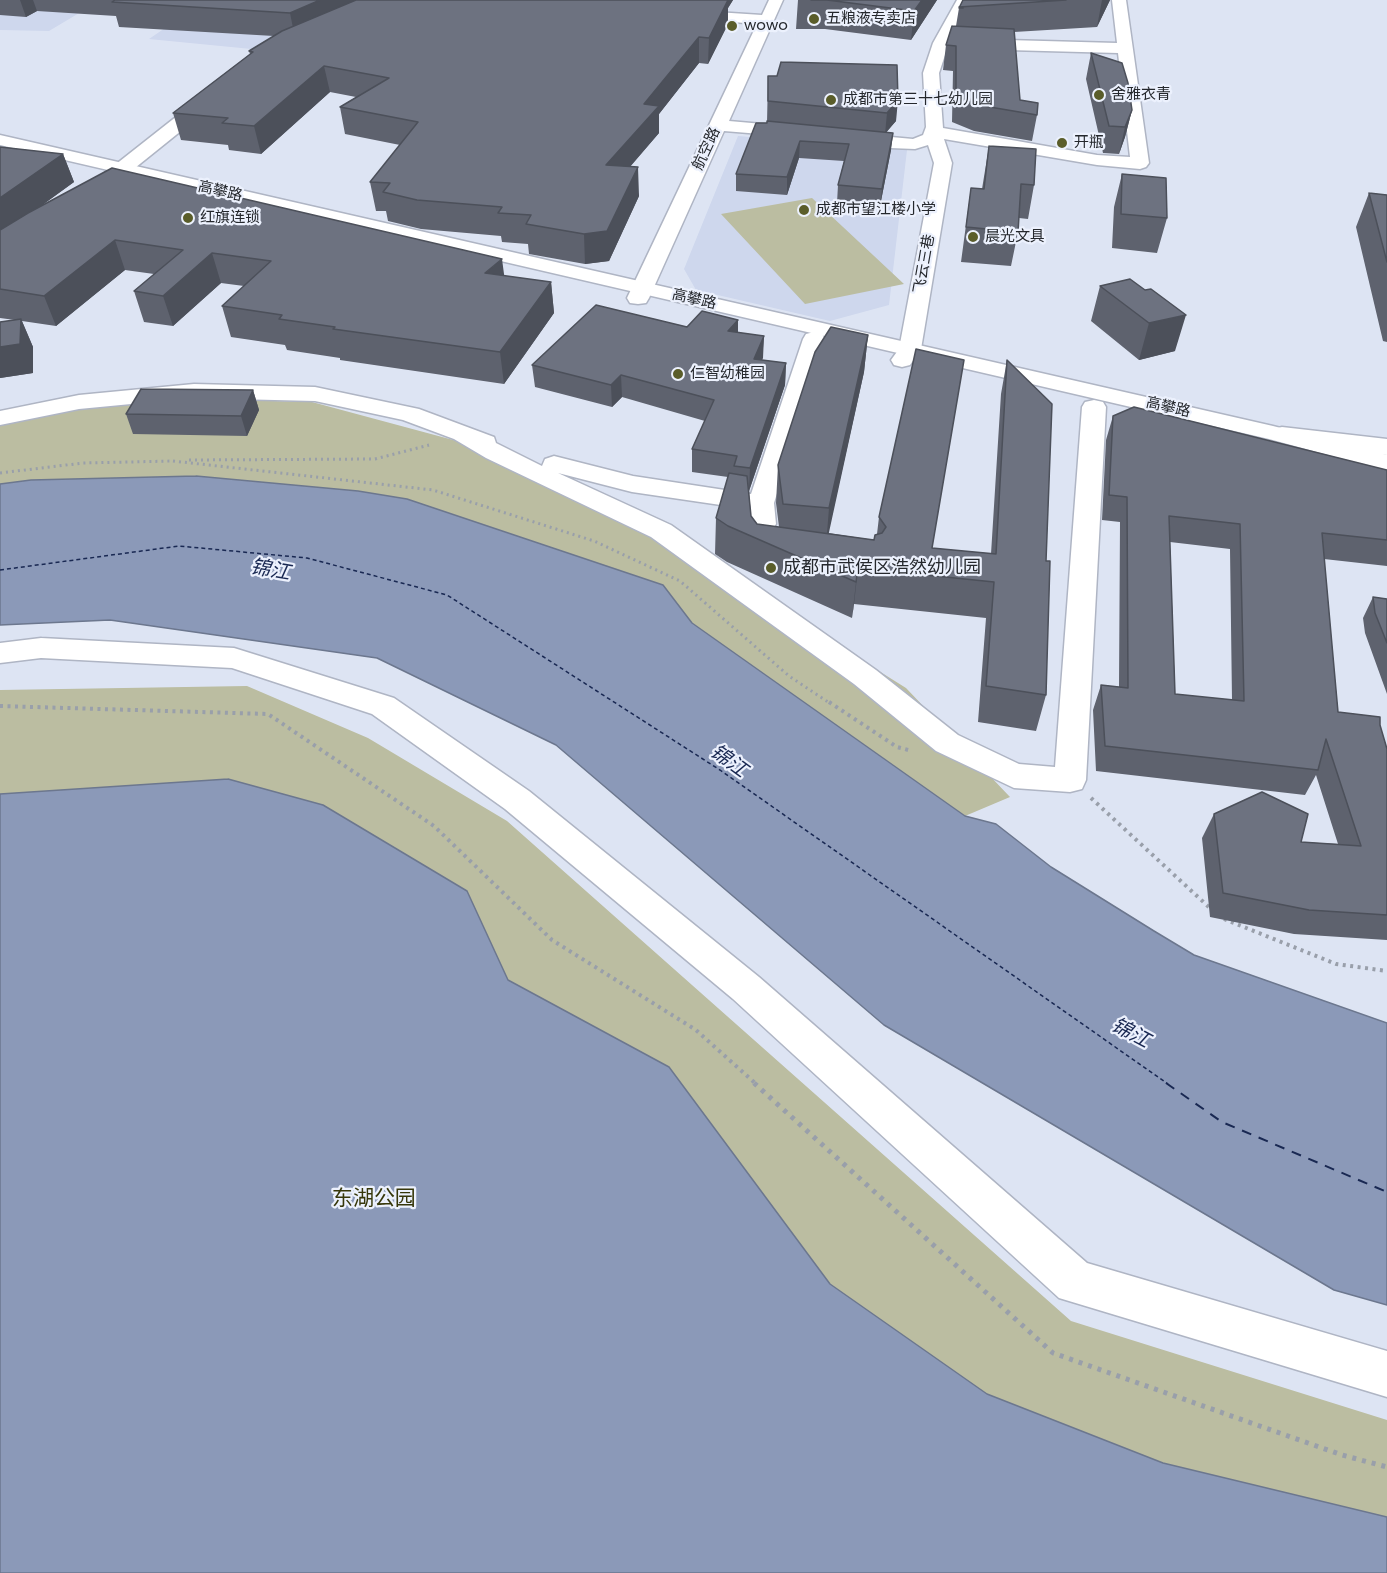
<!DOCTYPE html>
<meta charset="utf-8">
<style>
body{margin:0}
canvas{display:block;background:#dde4f3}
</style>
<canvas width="1387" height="1573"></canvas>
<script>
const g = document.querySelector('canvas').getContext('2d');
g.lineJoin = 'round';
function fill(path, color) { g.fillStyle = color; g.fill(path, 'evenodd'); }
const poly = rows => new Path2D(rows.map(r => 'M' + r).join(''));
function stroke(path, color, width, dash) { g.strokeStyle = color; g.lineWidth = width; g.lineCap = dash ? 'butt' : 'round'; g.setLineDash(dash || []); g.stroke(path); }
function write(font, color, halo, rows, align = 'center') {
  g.font = font + ' Poppins,"Noto Sans SC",sans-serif'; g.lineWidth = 4.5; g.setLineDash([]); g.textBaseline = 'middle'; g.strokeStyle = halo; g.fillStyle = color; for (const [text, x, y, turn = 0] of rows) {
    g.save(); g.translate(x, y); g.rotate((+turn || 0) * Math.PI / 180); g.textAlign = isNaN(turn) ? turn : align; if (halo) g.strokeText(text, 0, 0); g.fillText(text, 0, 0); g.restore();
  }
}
const built = poly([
 [0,0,101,0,49,31,0,30],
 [206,0,388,0,272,51,149,39],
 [738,136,907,150,889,305,830,321,696,290,684,269]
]);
const green = poly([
 [812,198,904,284,805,304,721,214],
 [198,399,312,402,457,441,668,539,906,688,1010,797,965,816,692,623,662,585,407,499,358,491,196,476,31,480,0,484,0,423,119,403],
 [247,686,368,738,507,821,1071,1321,1387,1420,1387,1573,0,1573,0,690]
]);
const water = poly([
 [196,476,358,491,407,499,663,585,692,623,965,816,996,824,1051,867,1154,931,1194,955,1387,1023,1387,1305,1334,1290,884,1025,556,745,377,658,110,620,0,625,0,484,31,480,196,476],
 [228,779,323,805,467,891,508,980,669,1067,830,1284,987,1394,1163,1463,1387,1517,1387,1573,0,1573,0,794,228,779]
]);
const ferryFar1 = poly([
 [0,570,179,546,307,558,447,595,720,770,1168,1084]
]);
const ferry = poly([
 [1166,1083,1222,1122,1387,1192]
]);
const pathFar2 = poly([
 [189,460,375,459,429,445],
 [173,461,433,490,594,541,680,581,789,676,831,704],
 [0,473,83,463,173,461]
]);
const pathFar1 = poly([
 [829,702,897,747,912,751],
 [0,706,268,714,434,826,552,940,696,1030,756,1084],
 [1091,798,1211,909],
 [1224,919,1336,964,1387,971]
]);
const path = poly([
 [754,1083,1053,1353,1342,1455,1387,1467]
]);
const minor = poly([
 [769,0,783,0,729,121,797,127,803,128,806,132,803,136,797,137,724,131,649,298,646,303,638,304,630,303,627,298,757,24,685,18,678,14,685,10,762,15,769,0],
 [957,0,971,0,949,43,939,73,943,128,1097,155,1130,157,1118,53,971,49,963,44,971,39,1117,43,1112,0,1126,0,1149,163,1146,167,1140,169,1097,165,944,139,952,163,921,349,910,365,902,367,894,365,891,360,899,349,934,163,928,145,915,149,890,148,848,143,842,142,839,138,842,134,848,133,913,139,923,135,926,127,923,73,933,43,957,0],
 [211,93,219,98,217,102,115,184,101,184,99,180,101,176,205,94,211,93],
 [814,332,822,334,825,339,774,503,776,524,772,530,763,532,754,530,750,524,748,509,632,492,558,473,671,525,876,670,958,735,1019,764,1055,767,1082,407,1085,402,1094,400,1103,402,1106,407,1086,780,1082,789,1070,792,1014,788,936,751,854,684,651,537,486,458,454,439,403,420,315,401,194,398,79,409,0,425,0,411,79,395,194,384,315,387,419,409,494,437,496,443,542,466,545,459,554,456,633,476,751,494,803,339,806,334,814,332],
 [1282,427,1387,439,1387,455,1273,439,1270,434,1273,429,1282,427],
 [41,638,234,648,394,698,529,791,759,977,1087,1263,1387,1351,1387,1397,1059,1298,733,999,505,809,372,714,232,668,41,658,0,663,0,643,41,638]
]);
const major = poly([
 [0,135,1273,426,1387,455,1387,471,1269,439,0,145,0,135]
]);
const wall = poly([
 [0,0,733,0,728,8,728,24,708,64,699,63,659,114,659,133,630,167,639,196,609,261,585,264,529,254,528,244,502,242,501,236,421,229,388,221,386,211,376,211,370,182,400,145,345,134,340,107,356,97,330,92,261,154,229,150,228,145,181,140,173,113,250,54,249,51,274,36,119,27,116,16,37,11,26,17,0,15],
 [798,0,937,0,911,40,825,29,796,29],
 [963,0,1110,0,1097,27,1014,32,1020,100,1037,115,1032,141,974,131,952,122,953,71,943,70,946,45,956,26,959,8],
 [1091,53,1132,110,1125,137,1119,154,1103,153,1086,79],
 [897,65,896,121,886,132,891,150,880,206,837,203,838,185,844,161,799,158,787,195,736,191,736,174,767,123,768,76,777,76],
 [989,146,1034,185,1028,219,1019,218,1018,232,1011,266,961,262,971,188,982,189],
 [0,147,63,154,74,182,42,205,504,276,551,282,554,313,504,384,340,360,340,358,287,350,285,345,231,337,222,306,244,286,221,283,173,326,144,322,134,291,154,274,125,270,56,326,22,321,33,347,33,373,0,378,0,322,15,320,0,318],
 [1122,174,1167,218,1157,253,1112,248,1114,207],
 [1369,193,1387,195,1387,342,1383,341,1356,227],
 [1100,286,1145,290,1175,351,1139,360,1091,321],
 [687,327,764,336,762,360,786,363,785,385,749,491,751,516,757,524,779,527,776,503,778,465,868,335,864,372,828,533,874,540,877,534,879,517,932,548,991,554,1001,394,1007,360,1046,561,1046,695,1036,731,978,722,986,618,854,604,852,618,727,562,715,554,716,518,728,477,692,472,692,449,705,421,622,397,612,407,535,387,532,365],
 [253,390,259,410,247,436,133,434,126,414],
 [1113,416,1387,470,1387,566,1324,559,1338,712,1380,725,1387,749,1387,940,1294,934,1210,917,1202,838,1214,814,1301,842,1338,844,1316,775,1305,795,1096,771,1093,710,1101,685,1119,687,1120,522,1102,520,1106,440],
 [1170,542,1230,549,1232,700,1175,694],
 [1373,597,1387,599,1387,694,1365,633,1363,618]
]);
const shadedWall = poly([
 [20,0,33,0,37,11,26,17],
 [320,0,389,0,295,38,290,13],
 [727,0,733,0,728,8,728,24,708,64,709,38],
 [922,0,937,0,911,40,914,11],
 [1102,0,1110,0,1097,27],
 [699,37,699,63,659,114,659,133,607,193,606,165,644,104],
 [324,66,330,92,261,154,254,126],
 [898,100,896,121,885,134,887,113],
 [1132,110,1125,137,1119,154,1125,127],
 [893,133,891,150,880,206,882,189],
 [800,141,799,158,787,195,787,177],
 [63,154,74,182,0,236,0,198],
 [638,167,639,196,609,261,585,264,584,234],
 [115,240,125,270,56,326,44,296],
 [212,253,221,283,173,326,163,296],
 [502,259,506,289,485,273],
 [551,282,554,313,504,384,500,352],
 [1186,315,1175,351,1139,360,1149,323],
 [21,319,33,347,33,373,0,378,0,347],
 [738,320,738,342,728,331],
 [868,335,864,372,826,546,829,508],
 [764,336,763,358,753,381,754,359],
 [786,363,785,385,749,491,750,468],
 [621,375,622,397,612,407,611,385],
 [253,390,259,410,247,436,241,416],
 [858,568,854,604,852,618,856,582]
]);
const building = poly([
 [115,0,320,0,290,13,112,2,115,0],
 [356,0,728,0,709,38,699,37,644,104,659,106,606,165,638,167,607,231,584,234,526,224,531,215,498,213,502,207,417,200,383,192,390,183,370,182,418,122,340,107,389,78,324,66,254,126,222,123,228,118,173,113,253,52,249,51,282,31,356,0],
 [811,0,922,0,914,11,827,0,811,0],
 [963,0,1066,0,959,7,963,8,959,8,963,0],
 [952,26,1014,29,1020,100,1038,103,1037,115,978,105,956,96,956,46,946,45,952,26],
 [1091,53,1122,63,1128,83,1132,110,1125,127,1109,126,1091,53],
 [781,62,897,65,898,100,887,113,768,101,768,76,777,76,781,62],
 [767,121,893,133,882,189,838,185,849,144,800,141,787,177,736,174,756,123,767,123,767,121],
 [989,146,1036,149,1034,185,1021,184,1018,232,966,227,971,188,984,189,989,146],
 [0,147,63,154,0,198,0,147],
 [112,168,502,259,485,273,551,282,500,352,333,329,335,327,279,319,282,315,222,306,271,261,212,253,163,296,134,291,183,250,115,240,44,296,0,289,0,230,28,213,112,168],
 [1122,174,1166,178,1167,218,1121,214,1122,174],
 [1369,193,1387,195,1387,262,1369,193],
 [1130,279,1145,290,1151,289,1186,315,1149,323,1100,286,1130,279],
 [596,305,687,327,702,311,738,320,728,331,764,336,754,359,786,363,750,468,734,466,737,456,692,449,714,400,621,375,611,385,532,365,596,305],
 [21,319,20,344,0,347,0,322,21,319],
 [831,327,868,335,829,508,783,504,778,465,815,352,831,327],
 [916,349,964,360,932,548,996,554,1007,360,1052,404,1046,561,1050,561,1046,695,986,686,994,582,858,568,856,582,728,526,716,518,729,473,747,476,751,516,757,524,874,540,875,535,882,533,886,527,879,517,916,349],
 [141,389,253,390,241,416,126,414,141,389],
 [1134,407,1387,470,1387,540,1322,533,1338,712,1380,717,1380,725,1387,749,1387,915,1309,910,1223,893,1214,814,1262,792,1308,814,1301,842,1361,846,1326,739,1318,770,1105,746,1101,685,1128,688,1127,497,1109,495,1113,416,1134,407],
 [1169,516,1240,524,1244,701,1175,694,1169,516],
 [1373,597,1387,599,1387,643,1375,613,1373,597]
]);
const markers = [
 [814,19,6,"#5a5d2a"],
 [732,26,6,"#5a5d2a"],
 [1099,95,6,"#5a5d2a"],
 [831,100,6,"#5a5d2a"],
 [1062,143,6,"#5a5d2a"],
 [804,210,6,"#5a5d2a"],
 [188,218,6,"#5a5d2a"],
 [973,237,6,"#5a5d2a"],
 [678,374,6,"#5a5d2a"],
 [771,568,6,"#5a5d2a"]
];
const farPoinames = [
 ["五粮液专卖店",826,19],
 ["wowo",744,26],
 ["舍雅衣青",1111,95],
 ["成都市第三十七幼儿园",843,100],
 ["开瓶",1074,143],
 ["成都市望江楼小学",816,210],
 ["红旗连锁",200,218],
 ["晨光文具",985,237],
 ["仁智幼稚园",690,374]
];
const farStreetnames = [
 ["航空路",707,149,-65],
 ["高攀路",220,192,13],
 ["飞云三巷",925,264,-80],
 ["高攀路",694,300,13],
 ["高攀路",1168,408,13]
];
const poiNames = [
 ["成都市武侯区浩然幼儿园",783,568]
];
const waterNames = [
 ["锦江",270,571,10],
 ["锦江",728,762,36],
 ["锦江",1130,1034,28]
];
const nearParknames = [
 ["东湖公园",374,1200]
];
fill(built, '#ced7ed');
fill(green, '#bbbda1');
fill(water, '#8b99b8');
stroke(water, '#6c778e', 1.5);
stroke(ferryFar1, '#192852', 1.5, [4, 3]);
stroke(ferry, '#192852', 2, [10, 8]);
stroke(minor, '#afb5c4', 3);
stroke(major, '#afb5c4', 3);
stroke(pathFar2, '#999faa', 3, [2, 4]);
stroke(pathFar1, '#999faa', 4, [3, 4.5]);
stroke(path, '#999faa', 5, [4, 6]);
fill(minor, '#fff');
fill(major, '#fff');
fill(wall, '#5e626e');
fill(shadedWall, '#4c505a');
fill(building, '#6d7280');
stroke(building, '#4c505a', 1.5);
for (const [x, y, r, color] of markers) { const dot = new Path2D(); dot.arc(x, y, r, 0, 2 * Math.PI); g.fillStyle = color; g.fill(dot); stroke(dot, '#ecf1fd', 2); }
write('15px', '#25282d', '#ecf1fd', farPoinames, 'left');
write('15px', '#25282d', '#ecf1fd', farStreetnames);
write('18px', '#25282d', '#ecf1fd', poiNames, 'left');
write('italic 20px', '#192852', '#ecf1fd', waterNames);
write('21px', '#36370a', '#ecf1fd', nearParknames);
</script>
